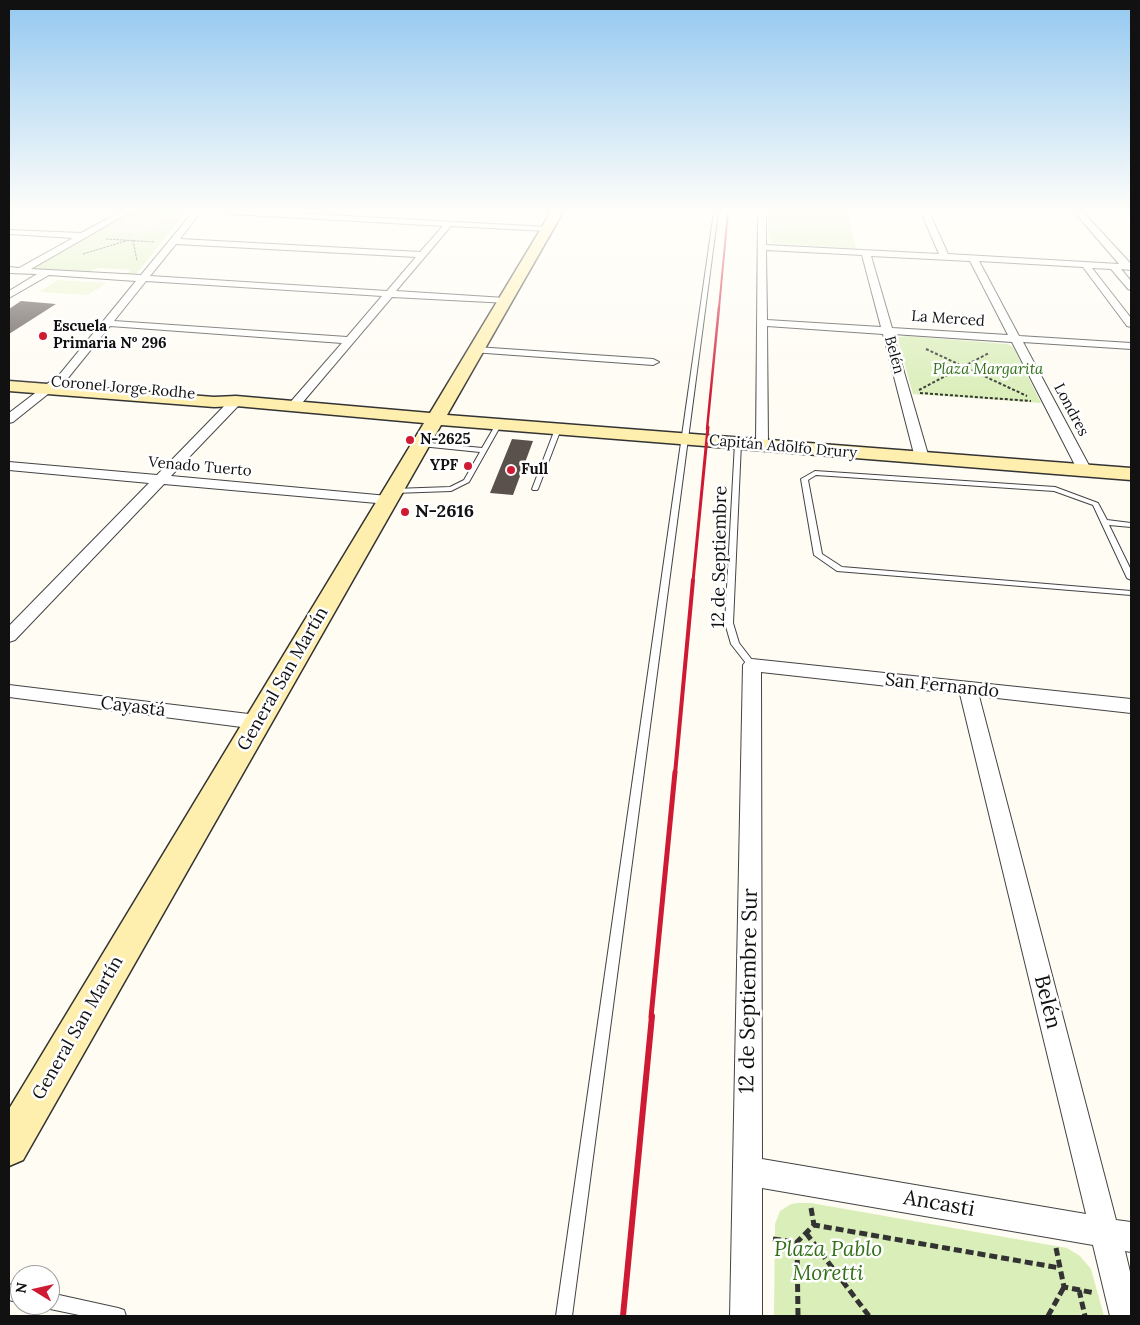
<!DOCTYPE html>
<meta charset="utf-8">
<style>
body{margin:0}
#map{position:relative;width:1140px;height:1325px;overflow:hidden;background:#fffcf4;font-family:Lora,serif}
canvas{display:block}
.frame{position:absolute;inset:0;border:10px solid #111;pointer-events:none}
.north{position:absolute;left:10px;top:1265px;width:50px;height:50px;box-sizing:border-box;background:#fff;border:1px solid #a0a0a0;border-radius:50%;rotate:279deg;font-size:14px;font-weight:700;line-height:20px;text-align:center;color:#111}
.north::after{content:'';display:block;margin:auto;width:18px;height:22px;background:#cf1a34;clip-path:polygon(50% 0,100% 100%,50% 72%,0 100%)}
</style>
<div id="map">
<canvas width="1140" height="1325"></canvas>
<div class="frame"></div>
<div class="north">N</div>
</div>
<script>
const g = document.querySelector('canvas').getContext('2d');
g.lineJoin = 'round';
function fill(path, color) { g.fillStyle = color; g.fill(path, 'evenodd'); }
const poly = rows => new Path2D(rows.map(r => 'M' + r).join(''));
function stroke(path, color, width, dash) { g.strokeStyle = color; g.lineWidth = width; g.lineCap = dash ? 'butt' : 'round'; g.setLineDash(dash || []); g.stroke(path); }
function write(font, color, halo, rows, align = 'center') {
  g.font = font + ' Lora,serif'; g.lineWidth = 5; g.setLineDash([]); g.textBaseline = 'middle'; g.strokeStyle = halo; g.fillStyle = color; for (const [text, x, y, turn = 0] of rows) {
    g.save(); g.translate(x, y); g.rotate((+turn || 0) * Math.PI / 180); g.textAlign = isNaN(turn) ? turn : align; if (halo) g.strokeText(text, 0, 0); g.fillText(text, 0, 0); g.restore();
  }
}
const green = poly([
 [131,212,186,212,136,274,125,275,131,270,101,268,96,268,88,273,32,268],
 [768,212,847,212,856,249,774,243,769,239],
 [907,336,1008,344,1013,347,1041,403,913,394,898,340,899,337],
 [798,1203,811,1203,1067,1248,1080,1256,1091,1269,1104,1316,774,1316,775,1224,780,1211,791,1204]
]);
const pitch = poly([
 [137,214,174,215,143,234,104,232],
 [58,280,106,283,88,295,39,292]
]);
const building = poly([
 [21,301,56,304,9,334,9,309],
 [512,439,533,441,513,495,490,493]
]);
const pathFar2 = poly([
 [106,239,155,242],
 [133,240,137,261],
 [83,254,129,240]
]);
const pathFar1 = poly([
 [926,349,1027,396],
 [919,390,989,353],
 [920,393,1031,401]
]);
const path = poly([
 [811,1208,814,1225],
 [806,1233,869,1316],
 [773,1239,797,1242],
 [1056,1248,1064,1287,1095,1293],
 [1079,1290,1085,1316],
 [798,1316,797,1242,814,1225,1060,1268],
 [1048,1316,1064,1287]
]);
const service = poly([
 [714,212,718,212,572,1316,556,1316,714,212],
 [496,424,501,425,469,482,451,491,394,493,391,491,394,489,450,487,464,480,480,452,421,446,418,444,421,442,482,448,496,424],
 [558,427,561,429,538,489,537,490,533,490,532,489,555,429,558,427],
 [738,441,741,443,733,623,739,643,756,665,752,668,749,667,731,644,725,623,735,443,738,441],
 [815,471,1055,487,1098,503,1107,520,1131,523,1131,527,1109,525,1131,570,1131,580,1127,578,1093,505,1054,491,816,475,808,480,822,554,842,567,1131,591,1131,595,837,571,814,555,801,479,815,471],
 [9,1284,20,1287,20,1303,9,1300,9,1284],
 [50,1293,118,1308,124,1310,126,1316,84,1316,50,1309,44,1305,50,1305,50,1293]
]);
const minor = poly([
 [120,212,130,212,31,269,141,275,193,212,201,212,180,239,420,252,443,226,231,214,227,212,275,212,547,227,551,229,547,231,451,226,396,291,505,298,508,299,508,303,392,297,297,409,293,410,287,406,342,343,110,326,68,378,13,422,9,423,9,413,60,374,136,281,49,275,9,298,9,291,37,274,9,273,9,267,19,268,73,238,9,234,9,230,81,233,120,212],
 [176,244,416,257,387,291,150,276,176,244],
 [146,281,382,296,347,337,114,321,146,281],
 [758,212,766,212,766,245,939,254,921,212,929,212,948,254,1119,264,1076,214,1083,212,1131,264,1131,270,1121,269,1131,281,1131,290,1128,289,1111,269,1092,268,1131,318,1131,327,1127,326,1083,267,979,261,1019,336,1131,343,1131,349,1023,342,1092,471,1090,474,1085,475,1078,471,1012,342,893,334,929,458,922,462,915,458,883,334,767,326,768,445,767,448,757,448,756,445,758,212],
 [766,250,862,255,881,327,767,320,766,250],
 [871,256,970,261,1008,335,892,328,871,256],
 [476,347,653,359,659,362,653,365,472,352,471,350,476,347],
 [236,397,242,401,240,404,171,476,388,496,395,500,388,504,164,484,15,640,9,642,9,626,149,483,9,470,9,462,157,475,232,398,236,397],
 [752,659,1131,699,1131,713,979,696,1116,1220,1131,1222,1131,1252,1125,1251,1131,1276,1131,1316,1110,1316,1093,1245,762,1188,762,1316,730,1316,743,665,746,661,752,659],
 [761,672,960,694,1086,1214,762,1159,761,672],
 [9,685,257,715,264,717,266,722,264,727,257,729,9,697,9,685]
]);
const secondary = poly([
 [551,212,563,212,447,415,1131,468,1131,480,441,425,23,1160,9,1166,9,1109,424,423,236,406,214,407,9,391,9,381,214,397,236,396,430,413,551,212]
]);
const railFar5 = poly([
 [719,308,728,212]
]);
const railFar4 = poly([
 [707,429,719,307]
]);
const railFar3 = poly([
 [693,581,708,427]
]);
const railFar2 = poly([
 [675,774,693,580]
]);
const railFar1 = poly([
 [651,1017,675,772]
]);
const rail = poly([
 [623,1316,652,1016]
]);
const markers = [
 [43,336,5,"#cf1a34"],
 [410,440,5,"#cf1a34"],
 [468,466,5,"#cf1a34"],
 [511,470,5,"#cf1a34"],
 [405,512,5,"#cf1a34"]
];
const farStreetnames = [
 ["La Merced",948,319,4],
 ["Belén",894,355,75],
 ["Coronel Jorge Rodhe",123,388,5],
 ["Londres",1071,410,62],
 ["Capitán Adolfo Drury",783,447,5],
 ["Venado Tuerto",200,467,5]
];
const farPoinames = [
 ["Escuela",53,327],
 ["Primaria Nº 296",53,344],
 ["N-2625",420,440],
 ["YPF",458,466,"right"],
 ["Full",521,470]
];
const farParknames = [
 ["Plaza Margarita",988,370]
];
const poiNames = [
 ["N-2616",415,512]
];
const streetNames = [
 ["12 de Septiembre",720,557,-89],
 ["General San Martín",283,679,-60],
 ["San Fernando",942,686,6],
 ["Cayastá",133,707,7],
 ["General San Martín",78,1028,-60]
];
const nearStreetnames = [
 ["12 de Septiembre Sur",749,991,-89],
 ["Belén",1047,1002,76],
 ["Ancasti",939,1204,10]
];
const nearParknames = [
 ["Plaza Pablo",828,1250],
 ["Moretti",828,1274]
];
fill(green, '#daeeb9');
fill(pitch, '#eaf4cc');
fill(building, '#5a504c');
stroke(service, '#444', 2);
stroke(minor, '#444', 2);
stroke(secondary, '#333', 3);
stroke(pathFar2, '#333', 1, [2.5, 1]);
stroke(pathFar1, '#333', 2, [3, 2]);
stroke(path, '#333', 5, [8, 4]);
fill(service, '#fff');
fill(minor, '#fff');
fill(secondary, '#ffefaf');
stroke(railFar5, '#cf1a34', 2);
stroke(railFar4, '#cf1a34', 2.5);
stroke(railFar3, '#cf1a34', 3);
stroke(railFar2, '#cf1a34', 4);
stroke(railFar1, '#cf1a34', 5);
stroke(rail, '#cf1a34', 6);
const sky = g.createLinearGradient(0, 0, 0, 398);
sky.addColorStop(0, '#93c8f0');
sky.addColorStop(0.53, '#fffefa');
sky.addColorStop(1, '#fffefa00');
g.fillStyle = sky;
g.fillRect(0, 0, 1140, 398);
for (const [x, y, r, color] of markers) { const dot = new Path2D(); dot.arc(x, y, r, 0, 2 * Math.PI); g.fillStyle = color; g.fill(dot); stroke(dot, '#fff', 2); }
write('15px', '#111', '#fff', farStreetnames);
write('bold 15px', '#111', '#fff', farPoinames, 'left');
write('italic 15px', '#337019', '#fff', farParknames);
write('bold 18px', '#111', '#fff', poiNames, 'left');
write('18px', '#111', '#fff', streetNames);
write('21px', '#111', '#fff', nearStreetnames);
write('italic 21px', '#337019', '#fff', nearParknames);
</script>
